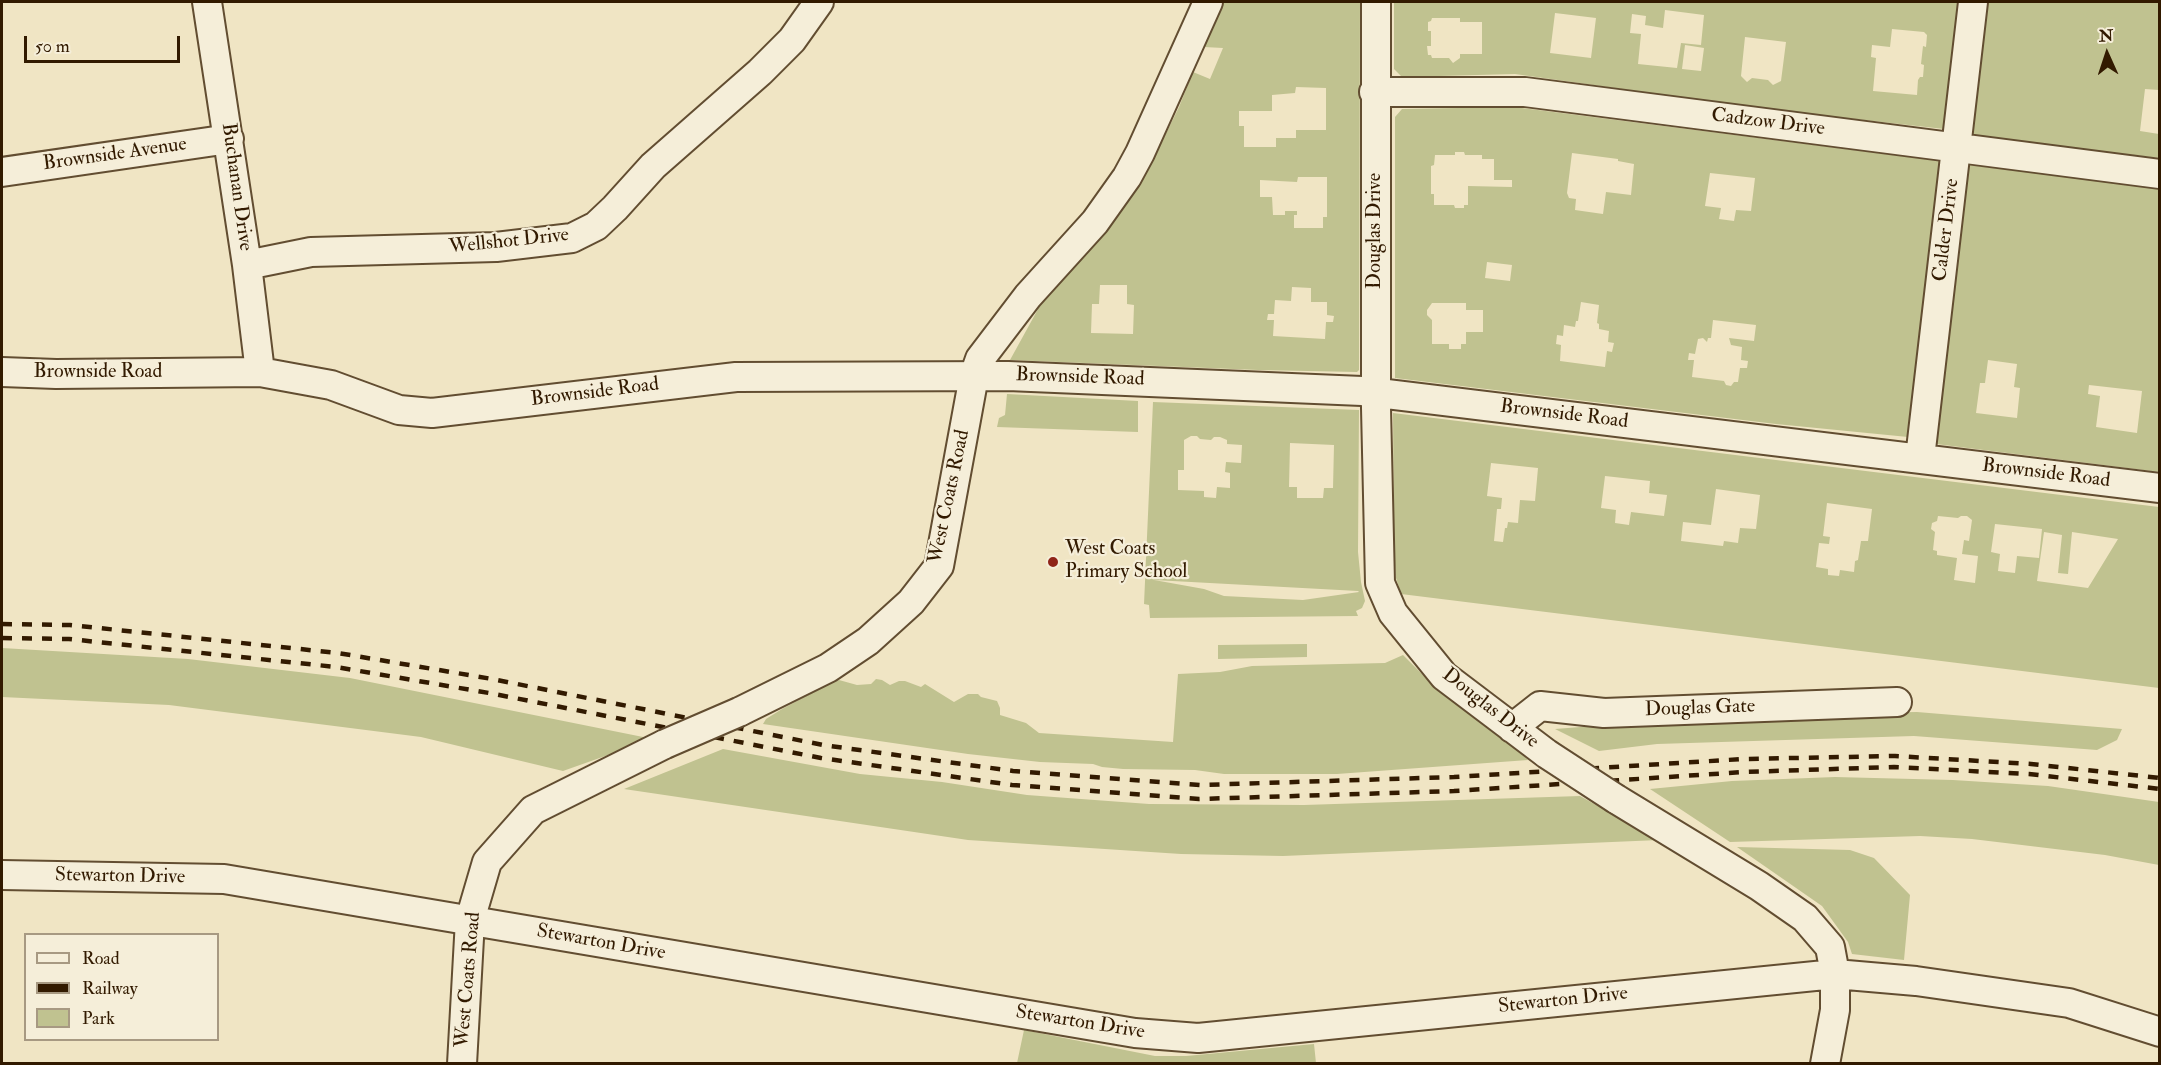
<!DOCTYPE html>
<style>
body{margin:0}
#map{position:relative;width:2161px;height:1065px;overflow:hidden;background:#f0e5c4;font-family:"IM FELL Double Pica",serif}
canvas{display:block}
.frame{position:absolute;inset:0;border:3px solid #321a00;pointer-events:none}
.legend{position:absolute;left:24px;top:933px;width:195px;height:108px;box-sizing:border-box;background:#f5eed9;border:2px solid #a79982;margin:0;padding:8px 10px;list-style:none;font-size:18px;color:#321a00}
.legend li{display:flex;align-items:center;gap:12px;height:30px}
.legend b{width:30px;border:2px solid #a79982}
.north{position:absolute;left:2077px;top:24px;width:60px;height:60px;-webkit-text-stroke:4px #f5eed9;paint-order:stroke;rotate:357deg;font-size:16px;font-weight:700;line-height:24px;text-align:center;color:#321a00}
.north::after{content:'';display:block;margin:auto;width:21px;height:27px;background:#321a00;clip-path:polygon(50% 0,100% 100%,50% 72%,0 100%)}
.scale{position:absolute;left:24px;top:36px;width:156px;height:27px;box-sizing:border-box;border:3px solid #321a00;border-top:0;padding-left:8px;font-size:18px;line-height:21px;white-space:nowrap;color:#321a00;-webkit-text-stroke:4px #f5eed9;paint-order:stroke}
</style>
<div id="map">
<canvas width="2161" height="1065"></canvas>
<div class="frame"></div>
<ul class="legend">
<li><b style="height:8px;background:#f5eed9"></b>Road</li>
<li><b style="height:8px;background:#321a00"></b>Railway</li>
<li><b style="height:16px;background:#c0c290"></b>Park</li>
</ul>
<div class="north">N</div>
<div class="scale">50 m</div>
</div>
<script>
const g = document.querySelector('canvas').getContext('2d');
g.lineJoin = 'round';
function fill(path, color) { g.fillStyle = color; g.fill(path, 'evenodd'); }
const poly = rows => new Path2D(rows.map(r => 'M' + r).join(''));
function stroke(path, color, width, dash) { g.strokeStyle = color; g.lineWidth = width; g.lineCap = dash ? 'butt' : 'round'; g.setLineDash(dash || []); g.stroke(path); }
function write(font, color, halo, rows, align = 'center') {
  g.font = font + ' "IM FELL Double Pica",serif'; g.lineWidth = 4.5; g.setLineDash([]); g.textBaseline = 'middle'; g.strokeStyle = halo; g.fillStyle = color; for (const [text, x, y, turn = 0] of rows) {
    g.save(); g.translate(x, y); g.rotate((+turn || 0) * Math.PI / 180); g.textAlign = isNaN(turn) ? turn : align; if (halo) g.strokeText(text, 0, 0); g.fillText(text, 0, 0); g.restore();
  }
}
const green = poly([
 [1223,2,1360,2,1359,370,1357,372,1258,370,1010,360,1043,300,1136,189,1147,172,1179,107,1193,72,1210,79,1223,48,1204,47],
 [1296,87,1326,88,1326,130,1296,130,1296,138,1276,138,1276,147,1244,147,1244,126,1239,126,1239,111,1272,111,1272,95,1295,93],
 [1298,177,1327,177,1327,217,1323,217,1323,228,1294,228,1294,215,1297,215,1297,211,1285,211,1285,215,1273,215,1272,197,1260,197,1260,180,1297,182],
 [1100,285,1127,285,1127,304,1134,305,1133,334,1091,333,1092,304,1099,304],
 [1292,287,1311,288,1311,302,1327,302,1327,315,1334,316,1333,322,1326,322,1325,339,1273,336,1274,320,1267,320,1268,314,1274,314,1275,300,1291,301],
 [1394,2,1959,2,1944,129,1757,108,1515,74,1402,77,1394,69],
 [1665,10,1704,15,1701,45,1681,43,1677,68,1638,64,1641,34,1630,33,1632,14,1646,16,1645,25,1663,28],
 [1555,13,1596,18,1591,58,1550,53],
 [1432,18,1460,18,1460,22,1482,22,1482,54,1460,54,1460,58,1453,63,1449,58,1432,58,1431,55,1428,55,1427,46,1431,46,1431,31,1428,31,1428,22,1431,21],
 [1892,29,1924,32,1927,35,1926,47,1923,46,1921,64,1924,65,1923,77,1920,77,1918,80,1917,95,1873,91,1876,58,1871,57,1872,45,1890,47],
 [1745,37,1786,42,1781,81,1773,85,1768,80,1752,78,1747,82,1741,76],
 [1685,45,1704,48,1701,71,1682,69],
 [1988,2,2159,2,2159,90,2145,89,2140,131,2159,134,2159,158,1972,136],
 [1514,107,1940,161,1908,437,1776,424,1395,378,1395,117,1402,109],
 [1455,152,1464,152,1465,155,1482,155,1482,159,1494,159,1494,180,1512,180,1512,187,1468,186,1468,205,1464,205,1464,208,1455,208,1454,205,1434,205,1434,194,1431,194,1431,166,1434,165,1435,155,1455,155],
 [1572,153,1618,159,1618,161,1634,164,1631,195,1606,192,1603,214,1575,210,1576,199,1569,198,1567,193],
 [1710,173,1755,178,1751,211,1736,210,1734,221,1719,219,1721,208,1705,206],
 [1487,262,1512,265,1510,281,1485,278],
 [1581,302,1599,305,1597,323,1599,324,1599,329,1609,331,1608,342,1614,343,1612,352,1607,351,1605,367,1560,361,1561,345,1556,344,1557,335,1563,336,1564,325,1575,327,1576,321,1578,321],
 [1432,303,1466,303,1466,310,1483,310,1483,332,1466,332,1466,344,1461,344,1461,349,1449,349,1449,344,1432,344,1432,320,1427,315,1427,310],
 [1713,320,1756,325,1754,341,1729,338,1731,345,1742,347,1741,360,1748,361,1747,368,1740,368,1738,382,1734,382,1731,386,1726,385,1724,381,1692,377,1694,360,1688,360,1689,353,1695,354,1698,339,1703,338,1707,342,1708,338,1711,338],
 [1969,165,2159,188,2159,472,1936,444],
 [1988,360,2017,364,2014,387,2020,388,2017,418,1976,413,1980,383,1985,383],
 [2089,385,2142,391,2137,433,2096,427,2100,396,2088,394],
 [1007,394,1138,401,1138,432,997,427,999,418,1005,415],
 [1153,402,1359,410,1358,552,1361,582,1365,601,1362,608,1356,611,1358,616,1150,618,1149,605,1144,604],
 [1191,436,1197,436,1200,439,1211,440,1214,437,1220,437,1227,440,1227,444,1242,445,1241,463,1226,462,1225,472,1230,473,1230,488,1217,487,1216,498,1204,497,1204,491,1178,490,1178,470,1184,470,1184,440],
 [1290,443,1334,445,1333,488,1324,488,1323,498,1297,498,1297,487,1289,487],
 [1154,580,1358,591,1359,592,1303,600,1224,596,1204,589],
 [1393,413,2159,507,2159,688,1401,594,1396,578,1394,553],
 [1491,463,1538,468,1535,501,1520,500,1518,523,1508,522,1507,528,1505,528,1503,542,1494,541,1497,509,1501,509,1502,498,1487,496],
 [1605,476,1650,481,1649,493,1667,495,1664,516,1631,512,1629,525,1615,523,1616,510,1601,508],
 [1716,489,1760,495,1756,529,1740,528,1738,543,1724,541,1723,546,1681,541,1683,522,1711,525],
 [1827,503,1872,509,1868,541,1861,541,1858,560,1855,561,1854,572,1840,570,1839,576,1828,575,1828,569,1816,567,1819,543,1829,544,1830,537,1823,536],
 [1938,516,1958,518,1961,516,1967,516,1972,520,1969,541,1964,540,1962,554,1978,556,1975,583,1954,580,1957,558,1937,555,1937,551,1933,550,1935,532,1931,529,1932,523,1937,521],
 [1995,524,2042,529,2039,558,2017,556,2015,573,1998,571,2000,554,1991,552],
 [2044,532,2062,535,2058,573,2068,574,2072,532,2118,539,2088,588,2037,581],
 [1307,644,1307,657,1218,659,1218,645],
 [2,648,188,659,350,678,653,739,563,771,421,737,169,705,2,697],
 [1403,655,1440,692,1494,733,1506,737,1528,760,1337,774,1224,774,1195,770,1123,769,1102,767,1093,764,1040,762,968,754,763,724,766,719,782,709,831,683,839,680,857,685,871,684,876,679,882,680,890,685,899,681,905,681,921,687,925,684,954,702,968,694,978,694,981,697,997,701,1000,708,1000,715,1026,723,1039,733,1173,742,1178,674,1220,672,1252,666,1385,663],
 [1917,712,2122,729,2117,740,2097,750,1914,736,1657,744,1599,751,1555,729,1733,715],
 [723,749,860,774,942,782,1027,795,1149,804,1304,805,1580,796,1659,840,1283,856,1181,854,968,840,624,789],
 [1835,777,1953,780,2048,786,2159,802,2159,865,2105,855,1972,839,1920,836,1730,842,1650,789,1732,781],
 [1737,847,1850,850,1874,858,1910,895,1904,960,1852,954,1848,942,1822,906],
 [1024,1030,1155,1056,1186,1056,1314,1044,1316,1063,1017,1063]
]);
const minor = poly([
 [207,2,247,265,260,372],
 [1376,2,1376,408,1380,583,1393,613,1444,676,1547,754],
 [1374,92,1525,92,2160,174],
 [2,172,229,139],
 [247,265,311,252,496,247,572,238,596,226,615,208,653,166,760,72,792,40,819,2],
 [2,372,56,374,260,372,331,385,399,410,432,413,736,377,1008,376,1362,391,2160,488],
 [1920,458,1973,2],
 [739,712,828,668,868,641,911,602,939,566,974,376,980,359,1028,296,1095,222,1127,177,1140,153,1208,2],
 [1512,728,1540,706,1604,713,1897,702],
 [1616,799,1759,886,1805,918,1830,947,1835,974,1835,1010,1825,1064],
 [2,875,224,879,1135,1033,1198,1038,1835,974,1916,981,2069,1003,2160,1032],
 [462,1064,470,920,487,862,533,810,665,744]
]);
const rail = poly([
 [2,624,70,625,338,653,492,679,823,745,1013,771,1200,785,1454,777,1743,759,1895,756,2031,764,2160,778],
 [2,638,69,639,336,667,489,693,821,758,1012,785,1199,799,1454,791,1744,772,1894,767,2029,774,2160,789]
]);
const minorBridge = poly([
 [665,744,739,712],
 [1547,754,1616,799]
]);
const markers = [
 [1053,562,6,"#8f2418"]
];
const streetNames = [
 ["Cadzow Drive",1768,123,7],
 ["Brownside Avenue",115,155,-8],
 ["Buchanan Drive",236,187,82],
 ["Calder Drive",1947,230,-83],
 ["Douglas Drive",1376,231,-90],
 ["Wellshot Drive",509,242,-6],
 ["Brownside Road",98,373],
 ["Brownside Road",1080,378,2],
 ["Brownside Road",595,393,-7],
 ["Brownside Road",1564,415,7],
 ["Brownside Road",2046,474,7],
 ["West Coats Road",950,497,-78],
 ["Douglas Drive",1490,709,38],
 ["Douglas Gate",1700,709,-2],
 ["Stewarton Drive",120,877,1],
 ["Stewarton Drive",601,943,10],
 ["West Coats Road",469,980,-85],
 ["Stewarton Drive",1563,1001,-6],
 ["Stewarton Drive",1080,1023,9]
];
const poiNames = [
 ["West Coats",1065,550],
 ["Primary School",1065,573]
];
fill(green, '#c0c290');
stroke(minor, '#624d31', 32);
stroke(minor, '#f5eed9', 28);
stroke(rail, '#321a00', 4.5, [10, 10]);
stroke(minorBridge, '#624d31', 32, []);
stroke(minorBridge, '#f5eed9', 28);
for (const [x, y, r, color] of markers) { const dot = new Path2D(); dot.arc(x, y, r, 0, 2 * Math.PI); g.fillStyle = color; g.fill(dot); stroke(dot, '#f5eed9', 2); }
write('20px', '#321a00', '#f5eed9', streetNames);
write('20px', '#321a00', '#f5eed9', poiNames, 'left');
</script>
